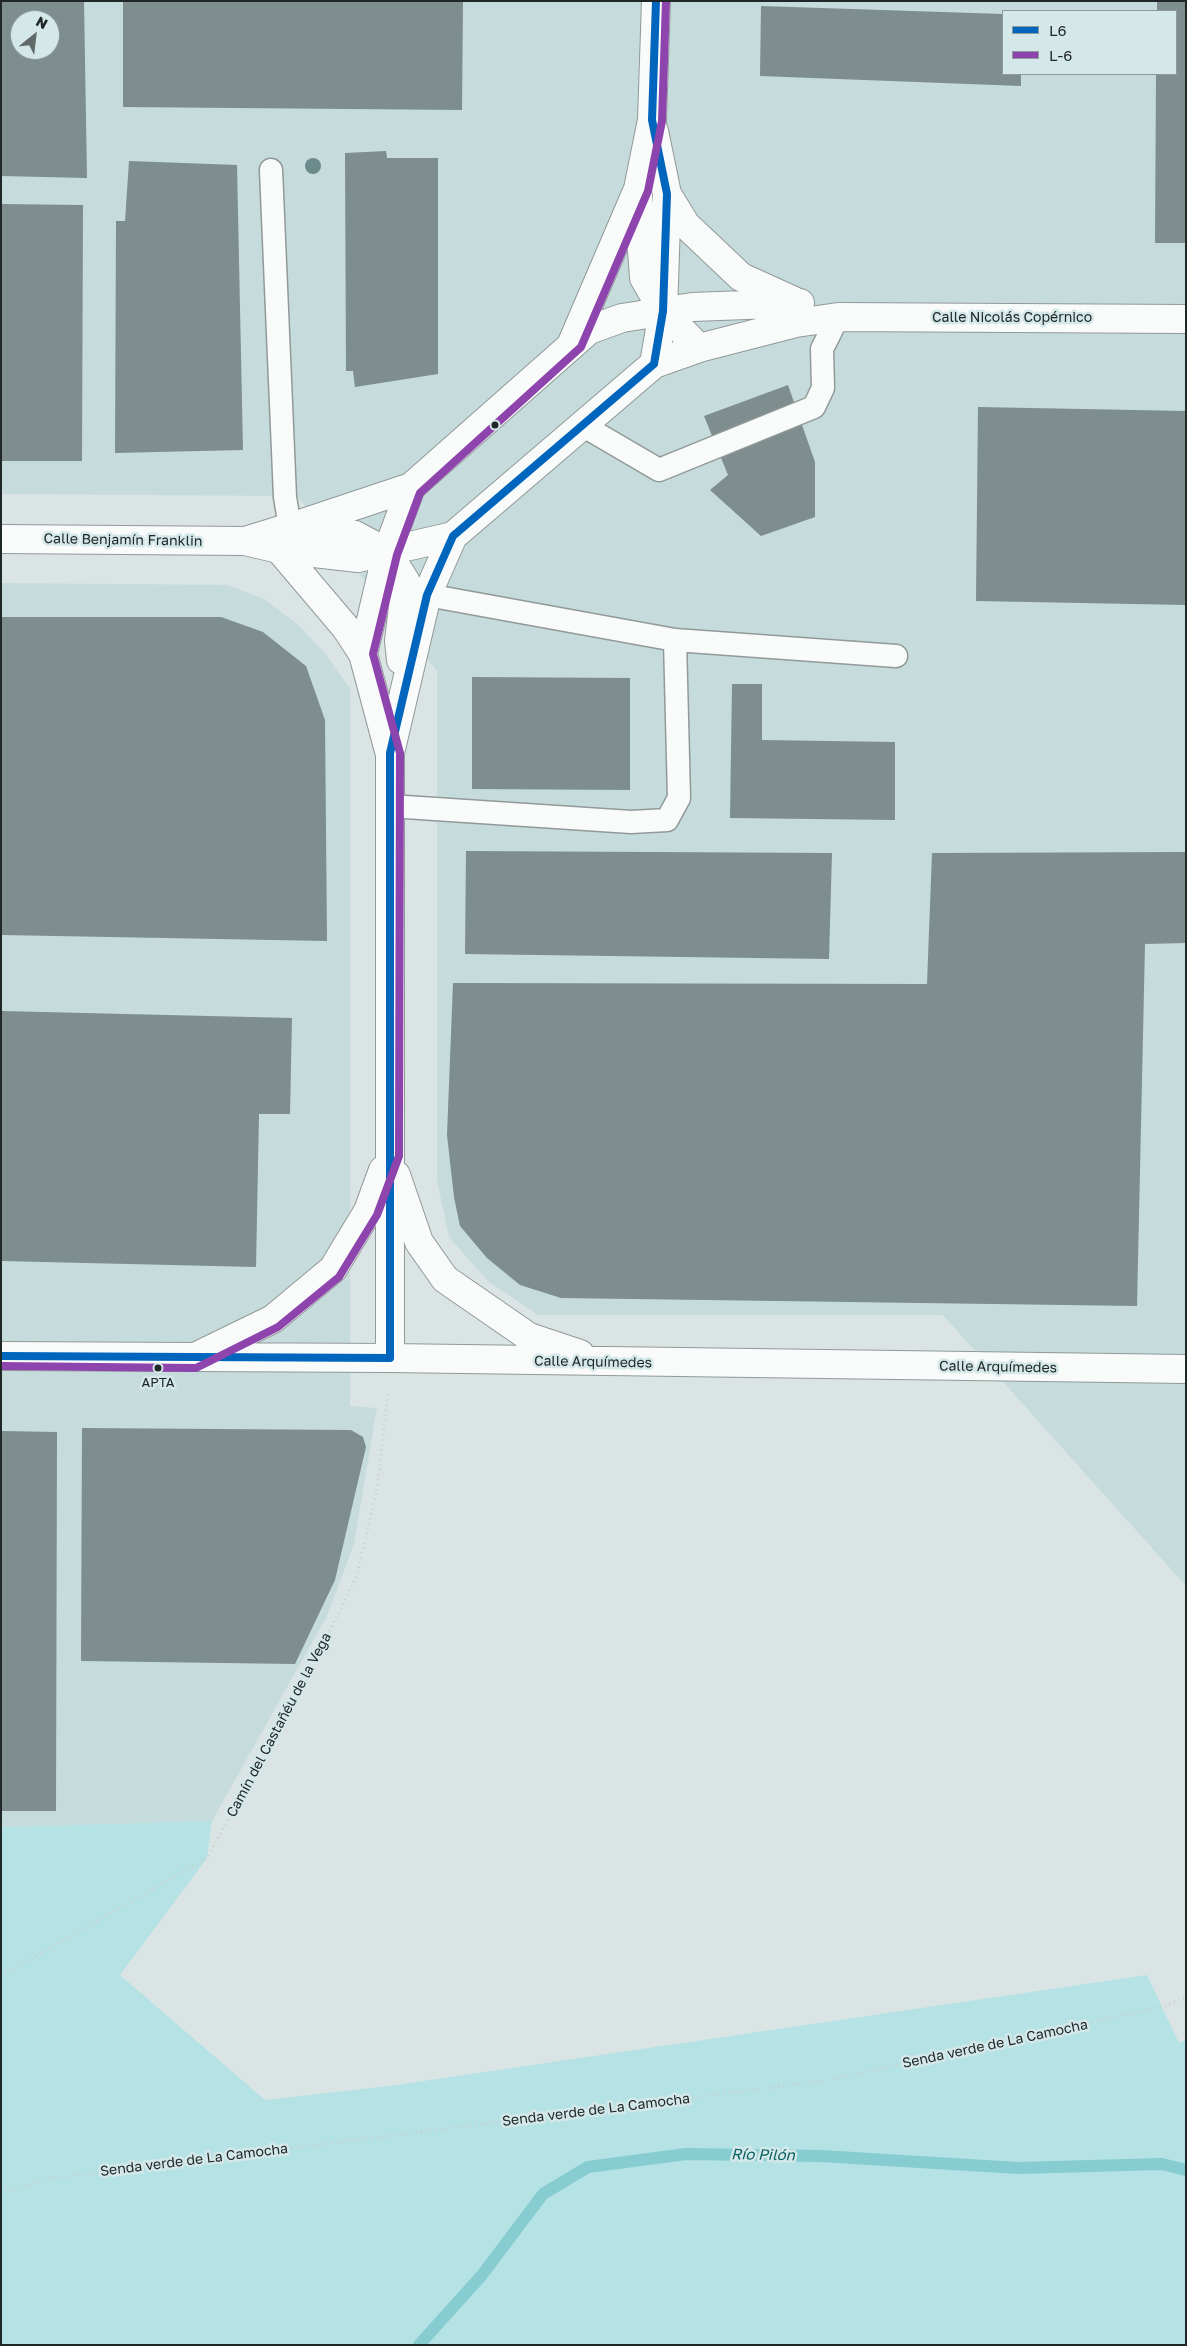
<!DOCTYPE html>
<meta charset="utf-8">
<style>
body{margin:0}
#map{position:relative;width:1187px;height:2346px;overflow:hidden;background:#dae4e4;font-family:"Golos Text",sans-serif}
canvas{display:block}
.frame{position:absolute;inset:0;border:2px solid #202727;pointer-events:none}
.legend{position:absolute;left:1002px;top:10px;width:175px;height:65px;box-sizing:border-box;background:#d5e8e9;border:1px solid #8d9b9b;margin:0;padding:6px 9px;list-style:none;font-size:15px;color:#202727}
.legend li{display:flex;align-items:center;gap:10px;height:25px}
.legend b{width:25px;border:1px solid #8d9b9b}
.north{position:absolute;left:10px;top:10px;width:50px;height:50px;box-sizing:border-box;background:#d5e8e9;border:1px solid #8d9b9b;border-radius:50%;rotate:29deg;font-size:14px;font-weight:700;line-height:20px;text-align:center;color:#202727}
.north::after{content:'';display:block;margin:auto;width:18px;height:22px;background:#616969;clip-path:polygon(50% 0,100% 100%,50% 72%,0 100%)}
</style>
<div id="map">
<canvas width="1187" height="2346"></canvas>
<div class="frame"></div>
<ul class="legend">
<li><b style="height:6px;background:#0065bd"></b>L6</li>
<li><b style="height:6px;background:#8e44ad"></b>L-6</li>
</ul>
<div class="north">N</div>
</div>
<script>
const g = document.querySelector('canvas').getContext('2d');
g.lineJoin = 'round';
function fill(path, color) { g.fillStyle = color; g.fill(path, 'evenodd'); }
const poly = rows => new Path2D(rows.map(r => 'M' + r).join(''));
function stroke(path, color, width, dash) { g.strokeStyle = color; g.lineWidth = width; g.lineCap = dash ? 'butt' : 'round'; g.setLineDash(dash || []); g.stroke(path); }
function write(font, color, halo, rows, align = 'center') {
  g.font = font + ' "Golos Text",sans-serif'; g.lineWidth = 5; g.setLineDash([]); g.textBaseline = 'middle'; g.strokeStyle = halo; g.fillStyle = color; for (const [text, x, y, turn = 0] of rows) {
    g.save(); g.translate(x, y); g.rotate((+turn || 0) * Math.PI / 180); g.textAlign = isNaN(turn) ? turn : align; if (halo) g.strokeText(text, 0, 0); g.fillText(text, 0, 0); g.restore();
  }
}
const built = poly([
 [1,1,1186,1,1186,1586,943,1315,538,1315,488,1281,449,1237,437,1180,437,671,297,496,1,494],
 [1003,11,1176,11,1176,74,1003,74],
 [20,20,50,20,50,50,20,50],
 [1,583,227,585,264,599,297,624,325,653,350,689,350,1406,377,1408,354,1544,327,1616,212,1821,1,1827]
]);
const green = poly([
 [212,1821,207,1858,120,1975,265,2100,389,2086,1147,1975,1179,2043,1186,2040,1186,2345,1,2345,1,1827]
]);
const stream = poly([
 [419,2345,482,2275,543,2194,588,2167,686,2154,821,2156,1018,2168,1162,2164,1186,2170]
]);
const building = poly([
 [1,1,84,1,87,178,1,176],
 [20,20,50,20,50,50,20,50],
 [123,1,463,1,462,110,123,107],
 [1157,1,1186,1,1186,243,1155,243,1156,74,1176,74,1176,11,1157,11],
 [761,6,1003,14,1003,74,1021,74,1021,86,760,76],
 [386,151,387,158,438,158,438,374,355,387,353,371,346,371,345,153],
 [129,161,237,165,243,450,115,453,116,221,125,221],
 [1,204,83,205,82,461,1,461],
 [788,385,815,462,815,517,761,536,710,490,728,475,704,416],
 [978,407,1186,411,1186,605,976,601],
 [1,617,221,617,263,632,306,666,325,720,327,941,1,935],
 [472,677,630,678,630,790,472,789],
 [732,684,762,684,762,740,895,742,895,820,730,818],
 [466,851,832,853,829,959,465,954],
 [1186,852,1186,943,1145,944,1137,1306,561,1298,520,1285,487,1258,460,1226,454,1197,447,1135,453,983,927,984,932,853],
 [1,1011,292,1018,290,1114,259,1114,256,1267,1,1261],
 [82,1428,351,1430,363,1437,366,1447,335,1580,295,1664,81,1661],
 [1,1431,57,1432,56,1811,1,1811]
]);
const path = poly([
 [1,1976,207,1858,299,1691,356,1578,377,1489,388,1391],
 [1,2193,46,2179,823,2081,1162,2007,1186,1997]
]);
const lane = poly([
 [271,170,285,497,290,527],
 [582,425,659,470,814,407,823,388,822,349,838,317],
 [675,640,896,656],
 [390,806,631,822,667,820,679,798,675,640,427,595]
]);
const street = poly([
 [654,131,667,194,663,311,654,364],
 [667,194,686,225,741,277,794,301],
 [638,195,644,278,663,311,699,348],
 [572,343,638,189,652,120,656,1],
 [297,525,411,487],
 [1,539,245,541,279,549,358,558,453,536],
 [248,540,290,527,355,535,387,552],
 [279,549,346,628,363,654],
 [387,552,406,582,399,641,401,660],
 [389,751,363,654,387,552,411,487,589,330,622,318,692,307,800,303],
 [396,1175,419,1242,445,1279,529,1337,580,1354],
 [199,1355,273,1319,333,1269,368,1211,383,1170],
 [1,1356,390,1358,1186,1369],
 [390,1358,390,753,427,595,453,536,654,364,699,348,796,323,838,317,1186,319]
]);
const bus1 = poly([
 [1,1356,390,1358,390,753,427,595,453,536,654,364,663,311,667,194,652,120,656,1]
]);
const bus2 = poly([
 [1,1366,196,1368,278,1327,339,1277,377,1215,399,1156,400,753,373,654,397,555,420,493,581,347,648,191,662,121,666,1]
]);
const trees = [
 [313,166]
];
const markers = [
 [495,425,4.5,"#202727"],
 [158,1368,4.5,"#202727"]
];
const busNames = [
 ["APTA",158,1383]
];
const streetNames = [
 ["Calle Nicolás Copérnico",1012,318],
 ["Calle Benjamín Franklin",123,540,1],
 ["Calle Arquímedes",593,1362,1],
 ["Calle Arquímedes",998,1367,1],
 ["Camín del Castañéu de la Vega",279,1725,-62],
 ["Senda verde de La Camocha",995,2044,-12],
 ["Senda verde de La Camocha",596,2110,-7],
 ["Senda verde de La Camocha",194,2160,-7]
];
const waterNames = [
 ["Río Pilón",763,2155,1]
];
fill(built, '#c6dbdb');
fill(green, '#b5e2e4');
stroke(stream, '#86ccd0', 12);
fill(building, '#7e8d8d');
stroke(lane, '#919999', 25);
stroke(street, '#919999', 30);
stroke(path, '#cccece', 3, [1, 4]);
stroke(lane, '#f9fbfb', 22);
stroke(street, '#f9fbfb', 28);
stroke(bus1, '#0065bd', 8);
stroke(bus2, '#8e44ad', 8);
g.fillStyle = '#6d8a8b';
for (const [x, y] of trees) { g.beginPath(); g.arc(x, y, 8, 0, 2 * Math.PI); g.fill(); }
for (const [x, y, r, color] of markers) { const dot = new Path2D(); dot.arc(x, y, r, 0, 2 * Math.PI); g.fillStyle = color; g.fill(dot); stroke(dot, '#d5e8e9', 2); }
write('13px', '#202727', '#d5e8e9', busNames);
write('14px', '#202727', '#d5e8e9', streetNames);
write('italic 15px', '#065e61', '#d5e8e9', waterNames);
</script>
